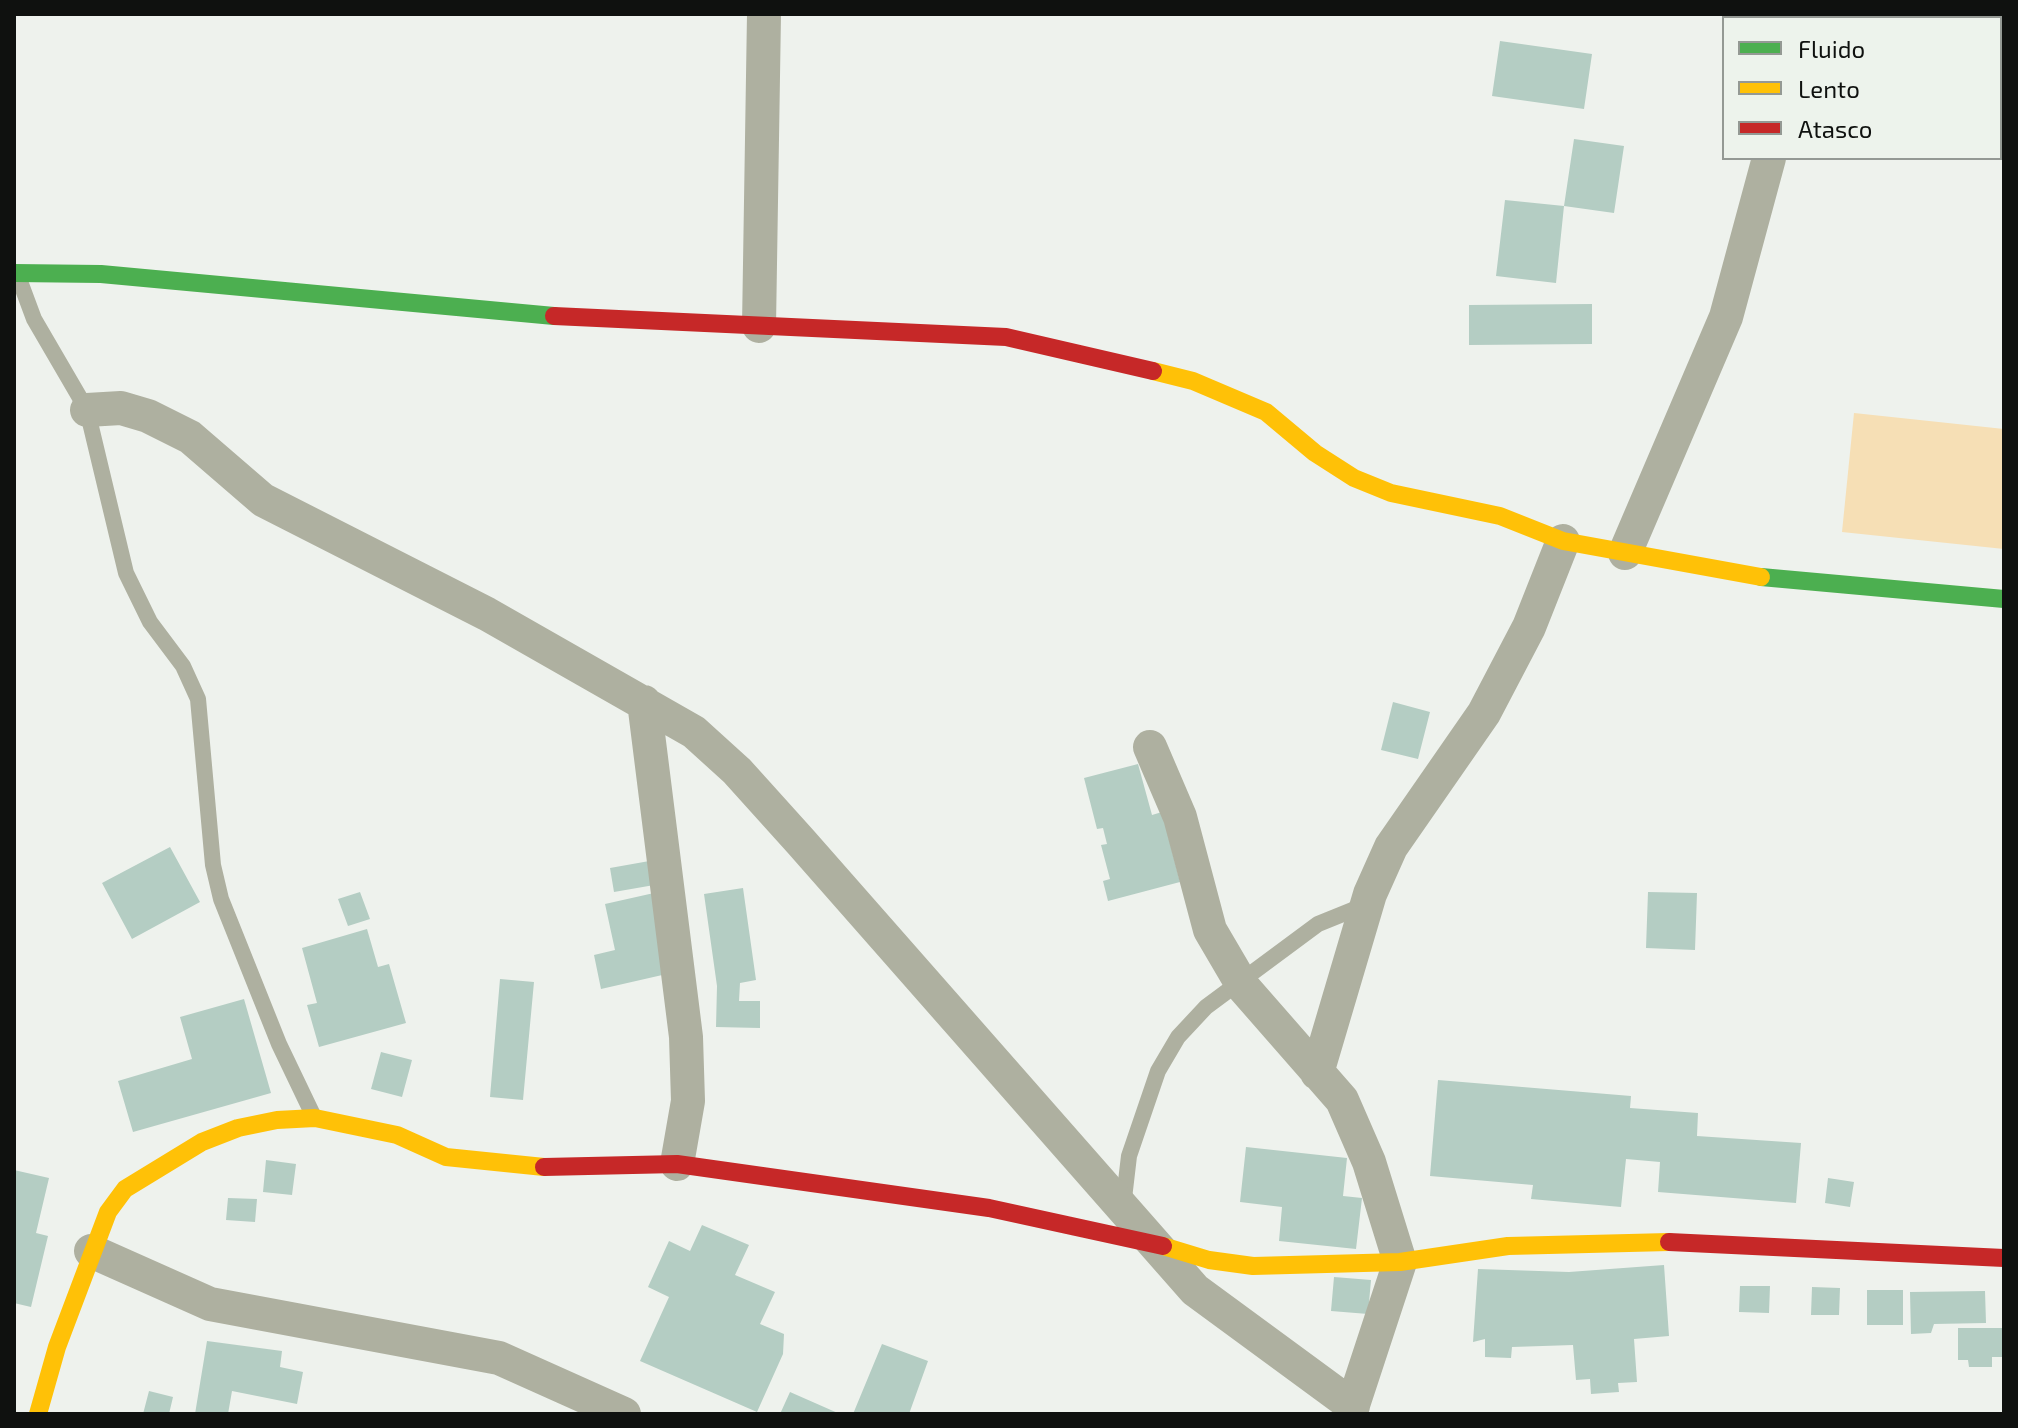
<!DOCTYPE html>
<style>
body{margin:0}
#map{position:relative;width:2018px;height:1428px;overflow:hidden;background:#eef2ed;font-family:"Exo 2",sans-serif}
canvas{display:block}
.frame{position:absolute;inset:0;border:16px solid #0f110f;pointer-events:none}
.legend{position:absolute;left:1722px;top:16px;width:280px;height:144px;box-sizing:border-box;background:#edf3ec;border:2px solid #949994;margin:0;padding:10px 14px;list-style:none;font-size:24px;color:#0f110f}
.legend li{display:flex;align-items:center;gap:16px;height:40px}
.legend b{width:40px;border:2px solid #949994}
</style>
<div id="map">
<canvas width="2018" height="1428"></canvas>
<div class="frame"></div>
<ul class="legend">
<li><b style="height:10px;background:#4caf50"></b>Fluido</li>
<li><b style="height:10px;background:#ffc107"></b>Lento</li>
<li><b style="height:10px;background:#c62828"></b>Atasco</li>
</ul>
</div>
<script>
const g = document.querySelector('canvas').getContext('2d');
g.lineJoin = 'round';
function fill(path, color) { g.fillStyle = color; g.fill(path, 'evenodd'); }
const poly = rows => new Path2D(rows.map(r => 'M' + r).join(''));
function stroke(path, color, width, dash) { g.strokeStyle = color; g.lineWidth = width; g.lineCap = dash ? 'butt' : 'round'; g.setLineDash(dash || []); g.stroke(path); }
const green = poly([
 [1854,413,2004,429,2004,549,1842,532]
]);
const building = poly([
 [1500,41,1592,54,1584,109,1492,96],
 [1574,139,1624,146,1614,213,1564,206,1556,283,1496,276,1505,200,1564,206],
 [1592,304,1592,344,1469,345,1469,305],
 [1393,702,1430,712,1418,759,1381,750],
 [1138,764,1152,815,1162,812,1180,882,1108,901,1103,881,1110,879,1101,845,1107,844,1103,828,1097,829,1084,778],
 [170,847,200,902,132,939,102,883],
 [655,860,660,884,614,892,610,868],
 [743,888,756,980,740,983,739,1001,760,1001,760,1028,716,1027,717,986,704,894],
 [360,892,370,919,348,926,338,899],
 [1648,892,1697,893,1695,950,1646,948],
 [654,893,671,973,601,989,594,955,615,950,605,904],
 [367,929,378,967,389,964,406,1023,319,1047,307,1005,317,1003,302,948],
 [500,979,534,982,523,1100,490,1097],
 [244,999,271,1093,133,1132,118,1081,192,1059,180,1017],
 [381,1052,412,1060,402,1097,371,1089],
 [1438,1080,1631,1096,1630,1108,1698,1113,1697,1136,1801,1143,1796,1203,1658,1192,1660,1162,1626,1159,1621,1207,1531,1199,1533,1185,1430,1176],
 [1246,1147,1347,1158,1343,1196,1362,1198,1356,1249,1279,1241,1282,1207,1240,1202],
 [266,1160,296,1164,292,1195,263,1192],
 [14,1170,49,1178,36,1233,48,1236,31,1307,14,1303],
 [1828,1178,1854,1182,1850,1207,1825,1203],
 [228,1198,257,1199,255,1222,226,1220],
 [702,1225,749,1245,735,1275,775,1292,760,1324,784,1334,783,1354,757,1412,640,1361,669,1297,648,1287,669,1241,690,1251],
 [1664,1265,1669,1336,1634,1339,1637,1382,1618,1383,1619,1392,1591,1394,1590,1379,1576,1380,1573,1345,1512,1347,1511,1358,1485,1357,1485,1339,1473,1342,1478,1269,1569,1272],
 [1334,1277,1371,1280,1368,1314,1331,1311],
 [1740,1286,1770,1286,1769,1313,1739,1312],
 [1812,1287,1840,1288,1839,1315,1811,1315],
 [1867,1290,1903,1290,1903,1325,1867,1325],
 [1985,1291,1986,1323,1934,1324,1931,1333,1911,1334,1910,1292],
 [1958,1328,2004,1328,2004,1357,1992,1357,1992,1367,1969,1367,1968,1360,1958,1360],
 [207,1341,282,1351,280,1367,303,1372,297,1404,232,1391,228,1414,195,1414],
 [882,1344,928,1361,909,1414,853,1414],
 [149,1391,173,1397,169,1414,143,1414],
 [790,1392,840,1414,780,1414]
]);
const lane = poly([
 [18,276,34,319,87,410,126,573,150,622,183,666,198,699,213,865,221,899,279,1044,313,1115],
 [1123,1207,1129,1156,1158,1071,1178,1037,1206,1007,1318,924,1365,905]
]);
const street = poly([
 [1816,18,1817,14],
 [759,326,764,14],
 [87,410,121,408,148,416,190,437,263,500,487,614,694,732,737,771,801,842,1195,1290,1353,1406],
 [1625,553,1726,317,1769,158],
 [644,702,686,1037,688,1101,677,1164],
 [1150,747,1180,817,1210,930,1244,988,1342,1100,1369,1162,1400,1262,1350,1414],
 [1317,1073,1370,894,1391,847,1484,713,1529,627,1563,541],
 [91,1251,210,1304,499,1358,624,1414]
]);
const fast = poly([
 [14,273,101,274,554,316],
 [1761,577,2004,599]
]);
const slow = poly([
 [1153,371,1193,381,1266,412,1315,453,1354,478,1391,493,1500,516,1563,541,1761,577],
 [1163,1246,1209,1260,1253,1266,1400,1262,1508,1246,1669,1242],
 [38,1414,57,1347,108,1212,125,1189,202,1142,238,1128,277,1120,315,1118,397,1135,446,1157,544,1167]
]);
const jam = poly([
 [554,316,1006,337,1153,371],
 [544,1167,677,1164,989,1208,1163,1246],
 [1669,1242,2004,1258]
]);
fill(green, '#f6dfb5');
fill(building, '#b4cdc3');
stroke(lane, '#aeb0a0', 16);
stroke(street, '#aeb0a0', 34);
stroke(fast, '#4caf50', 18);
stroke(slow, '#ffc107', 18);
stroke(jam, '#c62828', 18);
</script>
